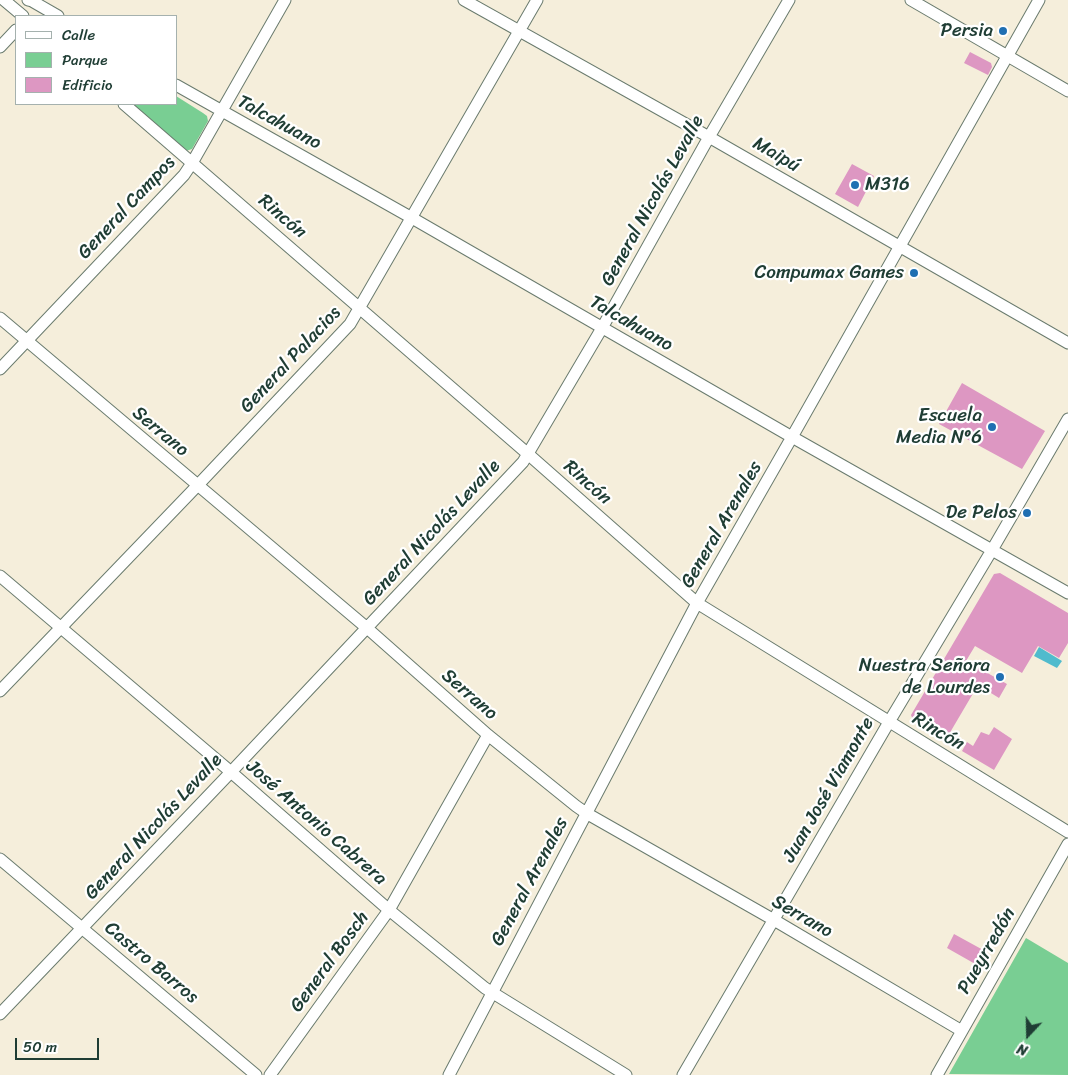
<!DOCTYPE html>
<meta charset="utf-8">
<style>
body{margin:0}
#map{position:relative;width:1068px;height:1075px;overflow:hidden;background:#f5eedb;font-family:Sriracha,sans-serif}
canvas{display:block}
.legend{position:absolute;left:15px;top:15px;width:162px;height:90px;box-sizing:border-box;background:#fff;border:1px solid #a5b1ae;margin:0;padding:6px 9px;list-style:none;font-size:15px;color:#1f3d34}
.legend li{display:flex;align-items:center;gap:10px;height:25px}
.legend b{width:25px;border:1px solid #a5b1ae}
.north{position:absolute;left:1003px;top:1010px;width:50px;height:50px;-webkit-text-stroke:4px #fff;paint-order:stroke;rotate:201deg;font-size:14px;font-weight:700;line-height:20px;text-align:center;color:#1f3d34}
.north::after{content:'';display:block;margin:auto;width:18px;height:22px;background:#1f3d34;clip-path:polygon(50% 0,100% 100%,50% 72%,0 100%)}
.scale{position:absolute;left:15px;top:1038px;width:84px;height:22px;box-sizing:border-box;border:2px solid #1f3d34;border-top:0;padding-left:6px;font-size:15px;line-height:18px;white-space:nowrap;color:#1f3d34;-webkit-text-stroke:4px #fff;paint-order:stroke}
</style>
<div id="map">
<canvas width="1068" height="1075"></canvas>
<ul class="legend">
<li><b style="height:6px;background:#fff"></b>Calle</li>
<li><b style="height:14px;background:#79ce93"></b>Parque</li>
<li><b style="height:14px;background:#dd97c2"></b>Edificio</li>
</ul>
<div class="north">N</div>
<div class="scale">50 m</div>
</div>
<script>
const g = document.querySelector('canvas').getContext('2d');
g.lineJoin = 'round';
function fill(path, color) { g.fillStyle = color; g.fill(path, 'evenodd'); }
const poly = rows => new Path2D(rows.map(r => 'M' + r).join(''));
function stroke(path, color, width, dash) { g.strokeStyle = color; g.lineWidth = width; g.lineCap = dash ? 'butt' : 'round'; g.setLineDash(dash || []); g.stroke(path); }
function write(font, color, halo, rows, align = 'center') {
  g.font = font + ' Sriracha,sans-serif'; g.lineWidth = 4.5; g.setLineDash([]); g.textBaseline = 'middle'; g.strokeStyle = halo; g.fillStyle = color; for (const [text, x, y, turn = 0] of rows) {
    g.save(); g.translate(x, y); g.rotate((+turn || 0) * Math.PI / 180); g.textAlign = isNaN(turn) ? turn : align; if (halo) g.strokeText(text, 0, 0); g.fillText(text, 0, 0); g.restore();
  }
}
const green = poly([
 [176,96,203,113,207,116,208,121,192,149,186,151,133,104,176,104],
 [1026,938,1068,963,1068,1075,949,1074]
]);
const water = poly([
 [1039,647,1062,661,1057,668,1034,656]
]);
const building = poly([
 [970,52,991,63,992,67,988,75,964,63],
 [852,164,874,176,858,207,835,194],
 [962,383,1045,431,1022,469,939,424],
 [1000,573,1068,613,1068,643,1059,658,1038,646,1022,673,975,646,966,661,1007,684,999,698,978,685,945,741,913,720,911,715,994,574],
 [994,727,1012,739,994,770,962,751,967,742,973,746,981,732,989,735],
 [954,934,985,951,977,965,947,948]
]);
const minor = poly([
 [4,0,23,16],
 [28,0,32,1,58,16],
 [464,0,709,137,1068,343],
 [911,0,1068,91],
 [0,47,16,30],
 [176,85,412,218,792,437,1068,593],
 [124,104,528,454,697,603,1068,832],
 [0,318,367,628,488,735,576,806,586,813,774,920,962,1031],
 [0,369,184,175,192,163,285,0],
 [0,576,231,772,389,910,485,988,626,1075],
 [0,691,197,486,350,324,537,0],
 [0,859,256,1075],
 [0,1014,231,772,523,462,602,328,709,137,789,0],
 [270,1075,389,910,488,735],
 [449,1075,697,603,792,437,1039,0],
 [683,1075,889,722,992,550,1068,419],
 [937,1075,1068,844]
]);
const markers = [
 [1003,31,5,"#1f6fb2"],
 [855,185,5,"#1f6fb2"],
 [914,273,5,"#1f6fb2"],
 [992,427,5,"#1f6fb2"],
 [1027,513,5,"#1f6fb2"],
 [1000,677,5,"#1f6fb2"]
];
const poiNames = [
 ["Persia",993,31],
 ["M316",865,185,"left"],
 ["Compumax Games",904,273],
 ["Escuela",982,416],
 ["Media Nº6",982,438],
 ["De Pelos",1017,513],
 ["Nuestra Señora",990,666],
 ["de Lourdes",990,688]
];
const streetNames = [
 ["Talcahuano",279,123,29],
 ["Maipú",776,155,30],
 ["General Nicolás Levalle",653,201,-61],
 ["General Campos",127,208,-47],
 ["Rincón",282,217,41],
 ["Talcahuano",631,324,30],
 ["General Palacios",291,360,-47],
 ["Serrano",160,432,40],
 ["Rincón",587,483,42],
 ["General Arenales",722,525,-60],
 ["General Nicolás Levalle",432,533,-47],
 ["Serrano",469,695,41],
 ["Rincón",938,732,31],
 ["Juan José Viamonte",829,790,-60],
 ["José Antonio Cabrera",316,823,41],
 ["General Nicolás Levalle",154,827,-47],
 ["General Arenales",530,882,-62],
 ["Serrano",802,917,30],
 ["Pueyrredón",987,951,-60],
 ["General Bosch",330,962,-54],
 ["Castro Barros",151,963,40]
];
fill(green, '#79ce93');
fill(water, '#50bbcd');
fill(building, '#dd97c2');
stroke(minor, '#6a7b6e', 13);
stroke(minor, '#fff', 11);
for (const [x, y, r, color] of markers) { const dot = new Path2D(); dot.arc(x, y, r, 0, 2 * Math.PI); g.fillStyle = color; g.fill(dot); stroke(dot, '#fff', 2); }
write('19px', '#1f3d34', '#fff', poiNames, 'right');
write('19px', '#1f3d34', '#fff', streetNames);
</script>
